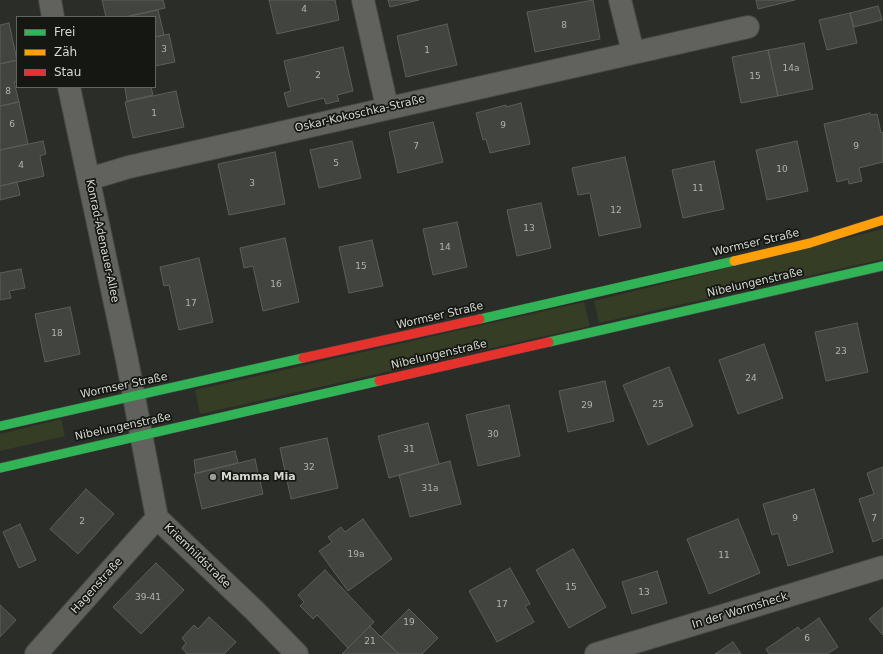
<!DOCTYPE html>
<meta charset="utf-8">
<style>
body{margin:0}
#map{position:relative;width:883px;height:654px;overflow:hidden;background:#2b2d28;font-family:"DejaVu Sans",sans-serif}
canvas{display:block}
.legend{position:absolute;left:16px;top:16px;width:140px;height:72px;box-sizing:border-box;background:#151712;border:1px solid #62645e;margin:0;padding:5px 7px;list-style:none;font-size:12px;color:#d6d8d1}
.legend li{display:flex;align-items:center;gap:8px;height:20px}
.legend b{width:20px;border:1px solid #62645e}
</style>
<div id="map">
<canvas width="883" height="654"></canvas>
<ul class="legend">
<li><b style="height:5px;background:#30b455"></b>Frei</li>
<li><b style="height:5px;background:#ff9f0a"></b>Zäh</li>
<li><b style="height:5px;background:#e5322d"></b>Stau</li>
</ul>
</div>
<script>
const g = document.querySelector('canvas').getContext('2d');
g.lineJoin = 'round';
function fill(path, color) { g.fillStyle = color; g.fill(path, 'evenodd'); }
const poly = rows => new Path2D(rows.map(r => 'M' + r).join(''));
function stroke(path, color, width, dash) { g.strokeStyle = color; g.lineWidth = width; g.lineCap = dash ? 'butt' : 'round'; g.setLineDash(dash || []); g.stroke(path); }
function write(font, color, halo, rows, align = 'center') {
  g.font = font + ' "DejaVu Sans",sans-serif'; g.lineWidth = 3.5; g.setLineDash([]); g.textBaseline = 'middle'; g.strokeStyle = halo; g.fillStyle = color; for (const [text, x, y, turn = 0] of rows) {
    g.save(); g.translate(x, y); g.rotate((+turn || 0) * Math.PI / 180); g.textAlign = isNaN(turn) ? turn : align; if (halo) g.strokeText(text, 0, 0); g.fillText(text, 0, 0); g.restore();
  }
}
const green = poly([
 [883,229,883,259,599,323,594,301],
 [584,302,590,326,200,414,195,390],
 [61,419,65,436,0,451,0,434]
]);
const building = poly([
 [102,0,163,0,165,8,125,17,106,17,102,0],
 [269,0,335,0,339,20,277,34,269,0],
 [388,0,419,0,390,7,388,0],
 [593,0,600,39,535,52,527,12,593,0],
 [756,0,795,0,758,9,756,0],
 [878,6,882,20,854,27,850,13,878,6],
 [158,10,164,35,155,37,155,17,125,17,158,10],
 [850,13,857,43,827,50,819,20,850,13],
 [9,23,17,60,0,64,0,25,9,23],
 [447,24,457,65,406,77,397,36,447,24],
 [169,34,175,62,155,66,155,37,169,34],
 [804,43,813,89,778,96,768,50,804,43],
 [343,47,353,91,337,95,339,101,334,102,326,104,324,98,288,107,284,93,291,91,284,61,343,47],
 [768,50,778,96,741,103,732,57,768,50],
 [17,60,17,82,14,82,19,102,0,106,0,64,17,60],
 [130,87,151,87,153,95,127,101,125,88,130,87],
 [176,91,184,127,133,138,125,102,176,91],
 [19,102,28,144,0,150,0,106,19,102],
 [521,103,530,144,490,153,486,139,483,140,476,113,506,105,506,107,521,103],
 [870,113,871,115,877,114,881,133,883,132,883,162,859,168,862,181,849,184,848,179,837,182,824,124,870,113],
 [433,122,443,162,398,173,389,132,433,122],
 [43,141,46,154,40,156,44,176,0,186,0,150,43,141],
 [352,141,361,178,319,188,310,150,352,141],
 [797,141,808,191,767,200,756,150,797,141],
 [275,152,285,204,229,215,218,164,275,152],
 [625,157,641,227,599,236,590,193,578,195,572,168,625,157],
 [714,161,724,209,683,218,672,170,714,161],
 [17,182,20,195,0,200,0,186,17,182],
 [541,203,551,248,517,256,507,210,541,203],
 [457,222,467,267,433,275,423,229,457,222],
 [285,238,299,302,263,311,253,266,244,268,240,248,285,238],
 [372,240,383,286,349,293,339,247,372,240],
 [199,258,213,322,179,330,169,285,164,286,160,267,199,258],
 [21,269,25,288,9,291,11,298,0,300,0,273,21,269],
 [70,307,80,354,45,362,35,314,70,307],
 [857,323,868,372,826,381,815,332,857,323],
 [764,344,783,398,738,414,719,360,764,344],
 [669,367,693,426,648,445,623,385,669,367],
 [605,381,614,421,568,432,559,391,605,381],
 [509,405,520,456,478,466,466,415,509,405],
 [428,423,439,464,389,478,378,436,428,423],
 [327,438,338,488,291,499,280,448,327,438],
 [235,451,238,463,196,473,194,460,235,451],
 [255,459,263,494,202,509,194,474,255,459],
 [450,461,461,504,410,517,399,475,450,461],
 [883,467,883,538,873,542,859,499,874,494,867,473,883,467],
 [86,489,114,514,78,554,50,529,86,489],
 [814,489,833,552,788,566,778,533,772,535,763,504,814,489],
 [363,519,392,559,348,591,319,551,332,542,328,537,341,527,345,532,363,519],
 [738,519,760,573,709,594,687,539,738,519],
 [20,524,36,560,19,568,3,532,20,524],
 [573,549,606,607,569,628,536,570,573,549],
 [156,563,184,590,141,634,113,607,156,563],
 [510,568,530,604,525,606,534,622,497,642,469,591,510,568],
 [325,570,374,622,348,648,317,615,313,619,300,606,304,602,298,595,325,570],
 [657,571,667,603,632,614,622,582,657,571],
 [0,605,16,620,0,637,0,605],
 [883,607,883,635,869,619,883,607],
 [409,609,438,638,422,654,399,654,381,637,409,609],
 [209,617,236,642,224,654,187,654,182,648,186,643,182,638,194,625,198,629,209,617],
 [819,618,838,647,827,654,769,654,766,649,798,627,801,631,819,618],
 [370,626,381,637,399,654,342,654,370,626],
 [733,642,741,654,715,654,733,642]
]);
const street = poly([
 [50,0,53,17],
 [363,0,387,107],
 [620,0,633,52],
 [69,87,127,360,157,518,254,610,297,654],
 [89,179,129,167,748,27],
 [36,654,157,518],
 [596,654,883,567]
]);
const fast = poly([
 [480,319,734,261],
 [549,342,883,266],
 [0,426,303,358],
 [0,468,379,381]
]);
const slow = poly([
 [734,261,810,243,883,220]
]);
const jam = poly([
 [303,358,480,319],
 [379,381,549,342]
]);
const markers = [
 [213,477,4,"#9a9c96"]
];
const numberNames = [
 ["4",304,10],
 ["8",564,26],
 ["3",164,50],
 ["1",427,51],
 ["14a",791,69],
 ["2",318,76],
 ["15",755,77],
 ["8",8,92],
 ["1",154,114],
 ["6",12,125],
 ["9",503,126],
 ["7",416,147],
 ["9",856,147],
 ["5",336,164],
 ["4",21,166],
 ["10",782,170],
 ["3",252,184],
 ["11",698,189],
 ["12",616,211],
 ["13",529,229],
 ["14",445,248],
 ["15",361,267],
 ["16",276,285],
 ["17",191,304],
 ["18",57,334],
 ["23",841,352],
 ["24",751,379],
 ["25",658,405],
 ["29",587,406],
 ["30",493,435],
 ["31",409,450],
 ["32",309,468],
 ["31a",430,489],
 ["9",795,519],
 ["7",874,519],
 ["2",82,522],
 ["19a",356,555],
 ["11",724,556],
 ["15",571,588],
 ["13",644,593],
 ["39-41",148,598],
 ["17",502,605],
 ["19",409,623],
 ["6",807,639],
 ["21",370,642]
];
const streetNames = [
 ["Oskar-Kokoschka-Straße",360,114,-13],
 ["Konrad-Adenauer-Allee",102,241,78],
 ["Wormser Straße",756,243,-13],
 ["Nibelungenstraße",755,283,-13],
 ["Wormser Straße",440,316,-13],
 ["Nibelungenstraße",439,355,-13],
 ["Wormser Straße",124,386,-12],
 ["Nibelungenstraße",123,427,-12],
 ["Kriemhildstraße",197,556,44],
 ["Hagenstraße",97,586,-48],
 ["In der Wormsheck",740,611,-17]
];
const poiNames = [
 ["Mamma Mia",221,477]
];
fill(green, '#363d25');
fill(building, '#424440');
stroke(building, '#5c5e5a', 1);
stroke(street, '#464844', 24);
stroke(fast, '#464844', 10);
stroke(slow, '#464844', 10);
stroke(jam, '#464844', 10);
stroke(street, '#61625e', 22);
stroke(fast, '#30b455', 9);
stroke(slow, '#ff9f0a', 9);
stroke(jam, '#e5322d', 9);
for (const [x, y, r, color] of markers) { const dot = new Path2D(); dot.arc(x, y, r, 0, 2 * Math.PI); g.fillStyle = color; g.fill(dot); stroke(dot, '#151712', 1.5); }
write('9px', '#b1b3ad', null, numberNames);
write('11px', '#d6d8d1', '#151712', streetNames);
write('bold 11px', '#d6d8d1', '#151712', poiNames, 'left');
</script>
